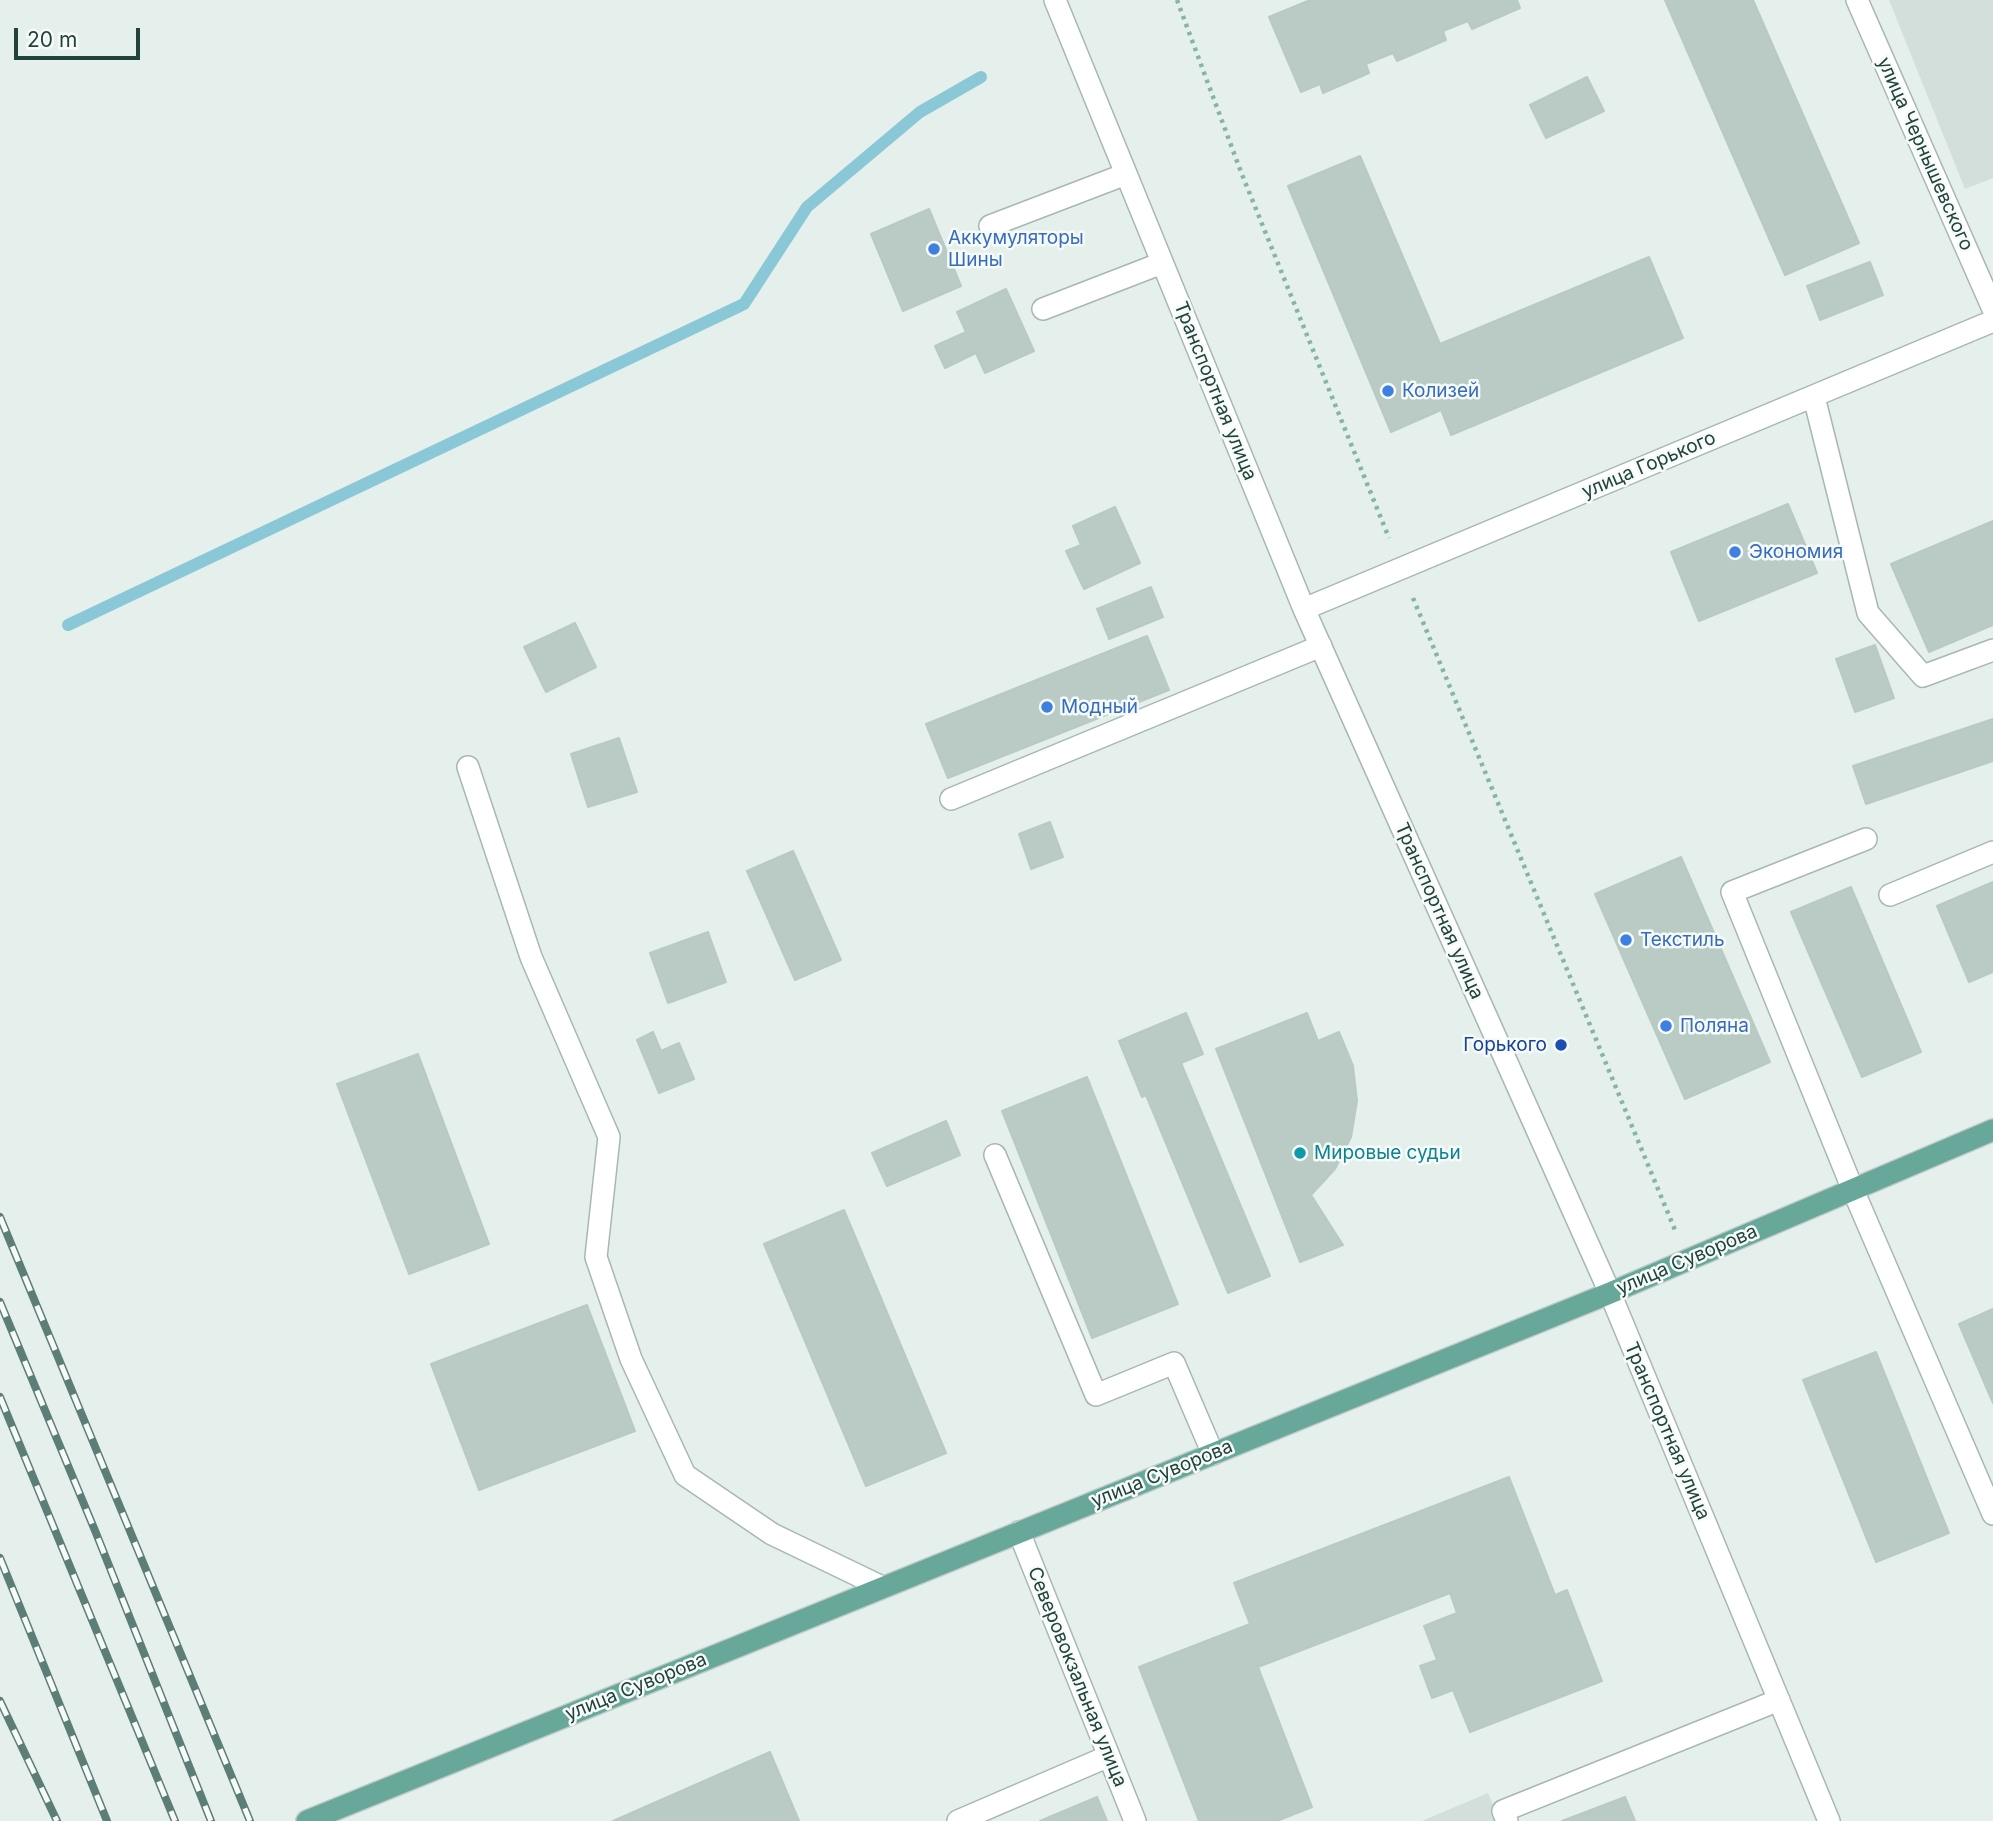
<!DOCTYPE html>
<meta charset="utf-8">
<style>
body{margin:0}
#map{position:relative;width:1993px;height:1821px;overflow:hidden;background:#e5efeb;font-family:Inter,sans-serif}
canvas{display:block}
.scale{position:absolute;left:14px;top:28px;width:126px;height:32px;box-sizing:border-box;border:4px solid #22433c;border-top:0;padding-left:9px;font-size:21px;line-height:24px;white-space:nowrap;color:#22433c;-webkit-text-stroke:5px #f6fbf9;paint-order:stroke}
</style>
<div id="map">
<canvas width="1993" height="1821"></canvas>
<div class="scale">20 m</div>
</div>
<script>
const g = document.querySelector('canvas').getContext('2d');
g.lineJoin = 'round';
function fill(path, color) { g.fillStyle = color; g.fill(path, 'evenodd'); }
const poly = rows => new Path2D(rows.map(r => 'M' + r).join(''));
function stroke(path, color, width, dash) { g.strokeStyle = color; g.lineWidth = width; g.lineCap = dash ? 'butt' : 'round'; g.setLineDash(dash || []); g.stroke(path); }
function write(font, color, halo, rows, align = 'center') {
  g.font = font + ' Inter,sans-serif'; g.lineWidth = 5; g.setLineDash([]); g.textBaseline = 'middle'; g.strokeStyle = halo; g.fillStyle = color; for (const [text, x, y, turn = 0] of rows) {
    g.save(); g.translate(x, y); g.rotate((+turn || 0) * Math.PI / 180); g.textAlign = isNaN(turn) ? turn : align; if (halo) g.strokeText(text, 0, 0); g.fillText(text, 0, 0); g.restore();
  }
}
const built = poly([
 [1889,0,1993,0,1993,178,1965,189],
 [1488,1793,1500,1821,1422,1821]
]);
const stream = poly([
 [68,625,744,304,807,207,920,112,981,77]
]);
const building = poly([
 [1310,0,1517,0,1520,8,1472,29,1468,21,1443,31,1446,40,1397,61,1393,53,1366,64,1369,73,1323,93,1320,84,1301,92,1269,17,1310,0],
 [1665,0,1753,0,1859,243,1785,275,1665,0],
 [1587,77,1604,111,1546,138,1530,105,1587,77],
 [1360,156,1440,344,1649,257,1683,338,1451,435,1441,410,1391,432,1288,186,1360,156],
 [929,209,961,286,903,311,871,234,929,209],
 [1870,262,1883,295,1820,320,1807,286,1870,262],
 [1006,289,1034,351,985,373,976,353,945,368,935,346,966,332,957,312,1006,289],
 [1788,504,1817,573,1699,621,1671,552,1788,504],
 [1115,507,1140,563,1084,589,1066,551,1081,545,1073,526,1115,507],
 [1993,521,1993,625,1929,652,1891,564,1993,521],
 [1151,587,1163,617,1109,639,1097,609,1151,587],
 [575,623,596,667,546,692,524,647,575,623],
 [1147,636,1169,690,948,778,926,724,1147,636],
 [1875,645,1894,698,1855,712,1836,659,1875,645],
 [1993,719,1993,761,1866,804,1853,766,1993,719],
 [619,738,637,792,588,807,571,754,619,738],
 [1050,822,1063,857,1031,869,1019,834,1050,822],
 [793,851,841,960,795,980,747,871,793,851],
 [1681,857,1770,1062,1685,1099,1595,894,1681,857],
 [1993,882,1993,972,1969,982,1937,906,1993,882],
 [1851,887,1921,1052,1862,1077,1791,912,1851,887],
 [708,932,726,982,668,1003,650,953,708,932],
 [1186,1013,1203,1054,1181,1063,1270,1276,1228,1293,1146,1095,1142,1097,1119,1041,1186,1013],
 [1307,1013,1318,1041,1339,1032,1353,1066,1357,1101,1351,1137,1335,1169,1311,1195,1343,1245,1300,1262,1216,1049,1307,1013],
 [653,1032,661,1051,679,1043,694,1079,659,1093,637,1040,653,1032],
 [418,1054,489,1244,409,1274,337,1084,418,1054],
 [1087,1077,1178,1304,1092,1338,1002,1111,1087,1077],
 [946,1121,960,1155,887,1186,872,1153,946,1121],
 [844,1210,946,1453,866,1486,764,1244,844,1210],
 [587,1305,635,1431,479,1490,431,1364,587,1305],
 [1993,1309,1993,1403,1959,1324,1993,1309],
 [1876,1352,1949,1533,1876,1562,1803,1380,1876,1352],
 [1509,1477,1555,1595,1567,1590,1602,1681,1470,1732,1453,1690,1432,1698,1420,1666,1437,1660,1424,1626,1457,1613,1450,1593,1258,1667,1312,1807,1277,1821,1199,1821,1139,1667,1250,1624,1234,1583,1509,1477],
 [770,1752,799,1821,613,1821,770,1752],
 [1097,1797,1107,1821,1040,1821,1097,1797],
 [1625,1797,1635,1821,1562,1821,1625,1797]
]);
const path = poly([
 [1177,0,1241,172,1389,538],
 [1413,598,1675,1230]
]);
const minor = poly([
 [1055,0,1304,609,1610,1293,1829,1821],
 [1857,0,1993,309],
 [990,226,1126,174],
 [1043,309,1162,263],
 [1814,397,1868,613,1923,676,1993,650],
 [1304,609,1993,321],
 [468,767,531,957,609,1137,596,1257,631,1359,685,1475,772,1534,882,1587],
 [951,799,1321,646],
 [1866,839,1732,892,1853,1190,1993,1514],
 [1890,895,1993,852],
 [995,1155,1096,1395,1174,1363,1213,1454],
 [1019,1532,1135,1821],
 [958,1821,1109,1756],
 [1507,1821,1503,1811,1779,1700]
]);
const major = poly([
 [307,1821,1610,1293,1993,1130]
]);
const rail = poly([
 [0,1217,250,1821],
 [0,1302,96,1533,211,1821],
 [0,1397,175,1821],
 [0,1558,107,1821],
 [0,1701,57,1821]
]);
const markers = [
 [934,249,7,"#3f7fe0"],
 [1388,391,7,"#3f7fe0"],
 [1735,552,7,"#3f7fe0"],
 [1047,707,7,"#3f7fe0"],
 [1626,940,7,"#3f7fe0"],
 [1666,1026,7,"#3f7fe0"],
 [1561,1045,7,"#1a4fb4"],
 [1300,1153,7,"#0f9aa8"]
];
const streetNames = [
 ["улица Чернышевского",1925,154,66],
 ["Транспортная улица",1215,391,68],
 ["улица Горького",1649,465,-23],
 ["Транспортная улица",1439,911,66],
 ["улица Суворова",1687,1260,-23],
 ["Транспортная улица",1667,1431,67],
 ["улица Суворова",1162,1474,-22],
 ["Северовокзальная улица",1077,1677,68],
 ["улица Суворова",636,1687,-22]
];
const shopNames = [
 ["Аккумуляторы",948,238],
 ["Шины",948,260],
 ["Колизей",1402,391],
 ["Экономия",1749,552],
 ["Модный",1061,707],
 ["Текстиль",1640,940],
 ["Поляна",1680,1026]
];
const transitNames = [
 ["Горького",1547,1045]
];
const cultureNames = [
 ["Мировые судьи",1314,1153]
];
fill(built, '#d3dfda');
stroke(stream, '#8ac7d7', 12);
fill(building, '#bacac5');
stroke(building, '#b7cac3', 2);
stroke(minor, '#a7b8b3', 24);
stroke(major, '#c1cac8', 24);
stroke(path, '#83b5a8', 4.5, [3.5, 5]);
stroke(minor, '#fff', 21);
stroke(major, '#67a89b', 21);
stroke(rail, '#5d7e77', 8);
stroke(rail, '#f6fbf9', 5, [16]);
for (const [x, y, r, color] of markers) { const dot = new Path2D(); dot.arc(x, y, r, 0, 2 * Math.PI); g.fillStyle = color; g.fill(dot); stroke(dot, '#f6fbf9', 2.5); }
write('19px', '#22433c', '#f6fbf9', streetNames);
write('19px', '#366cbe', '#f6fbf9', shopNames, 'left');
write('19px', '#164399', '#f6fbf9', transitNames, 'right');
write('19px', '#0d838f', '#f6fbf9', cultureNames, 'left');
</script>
